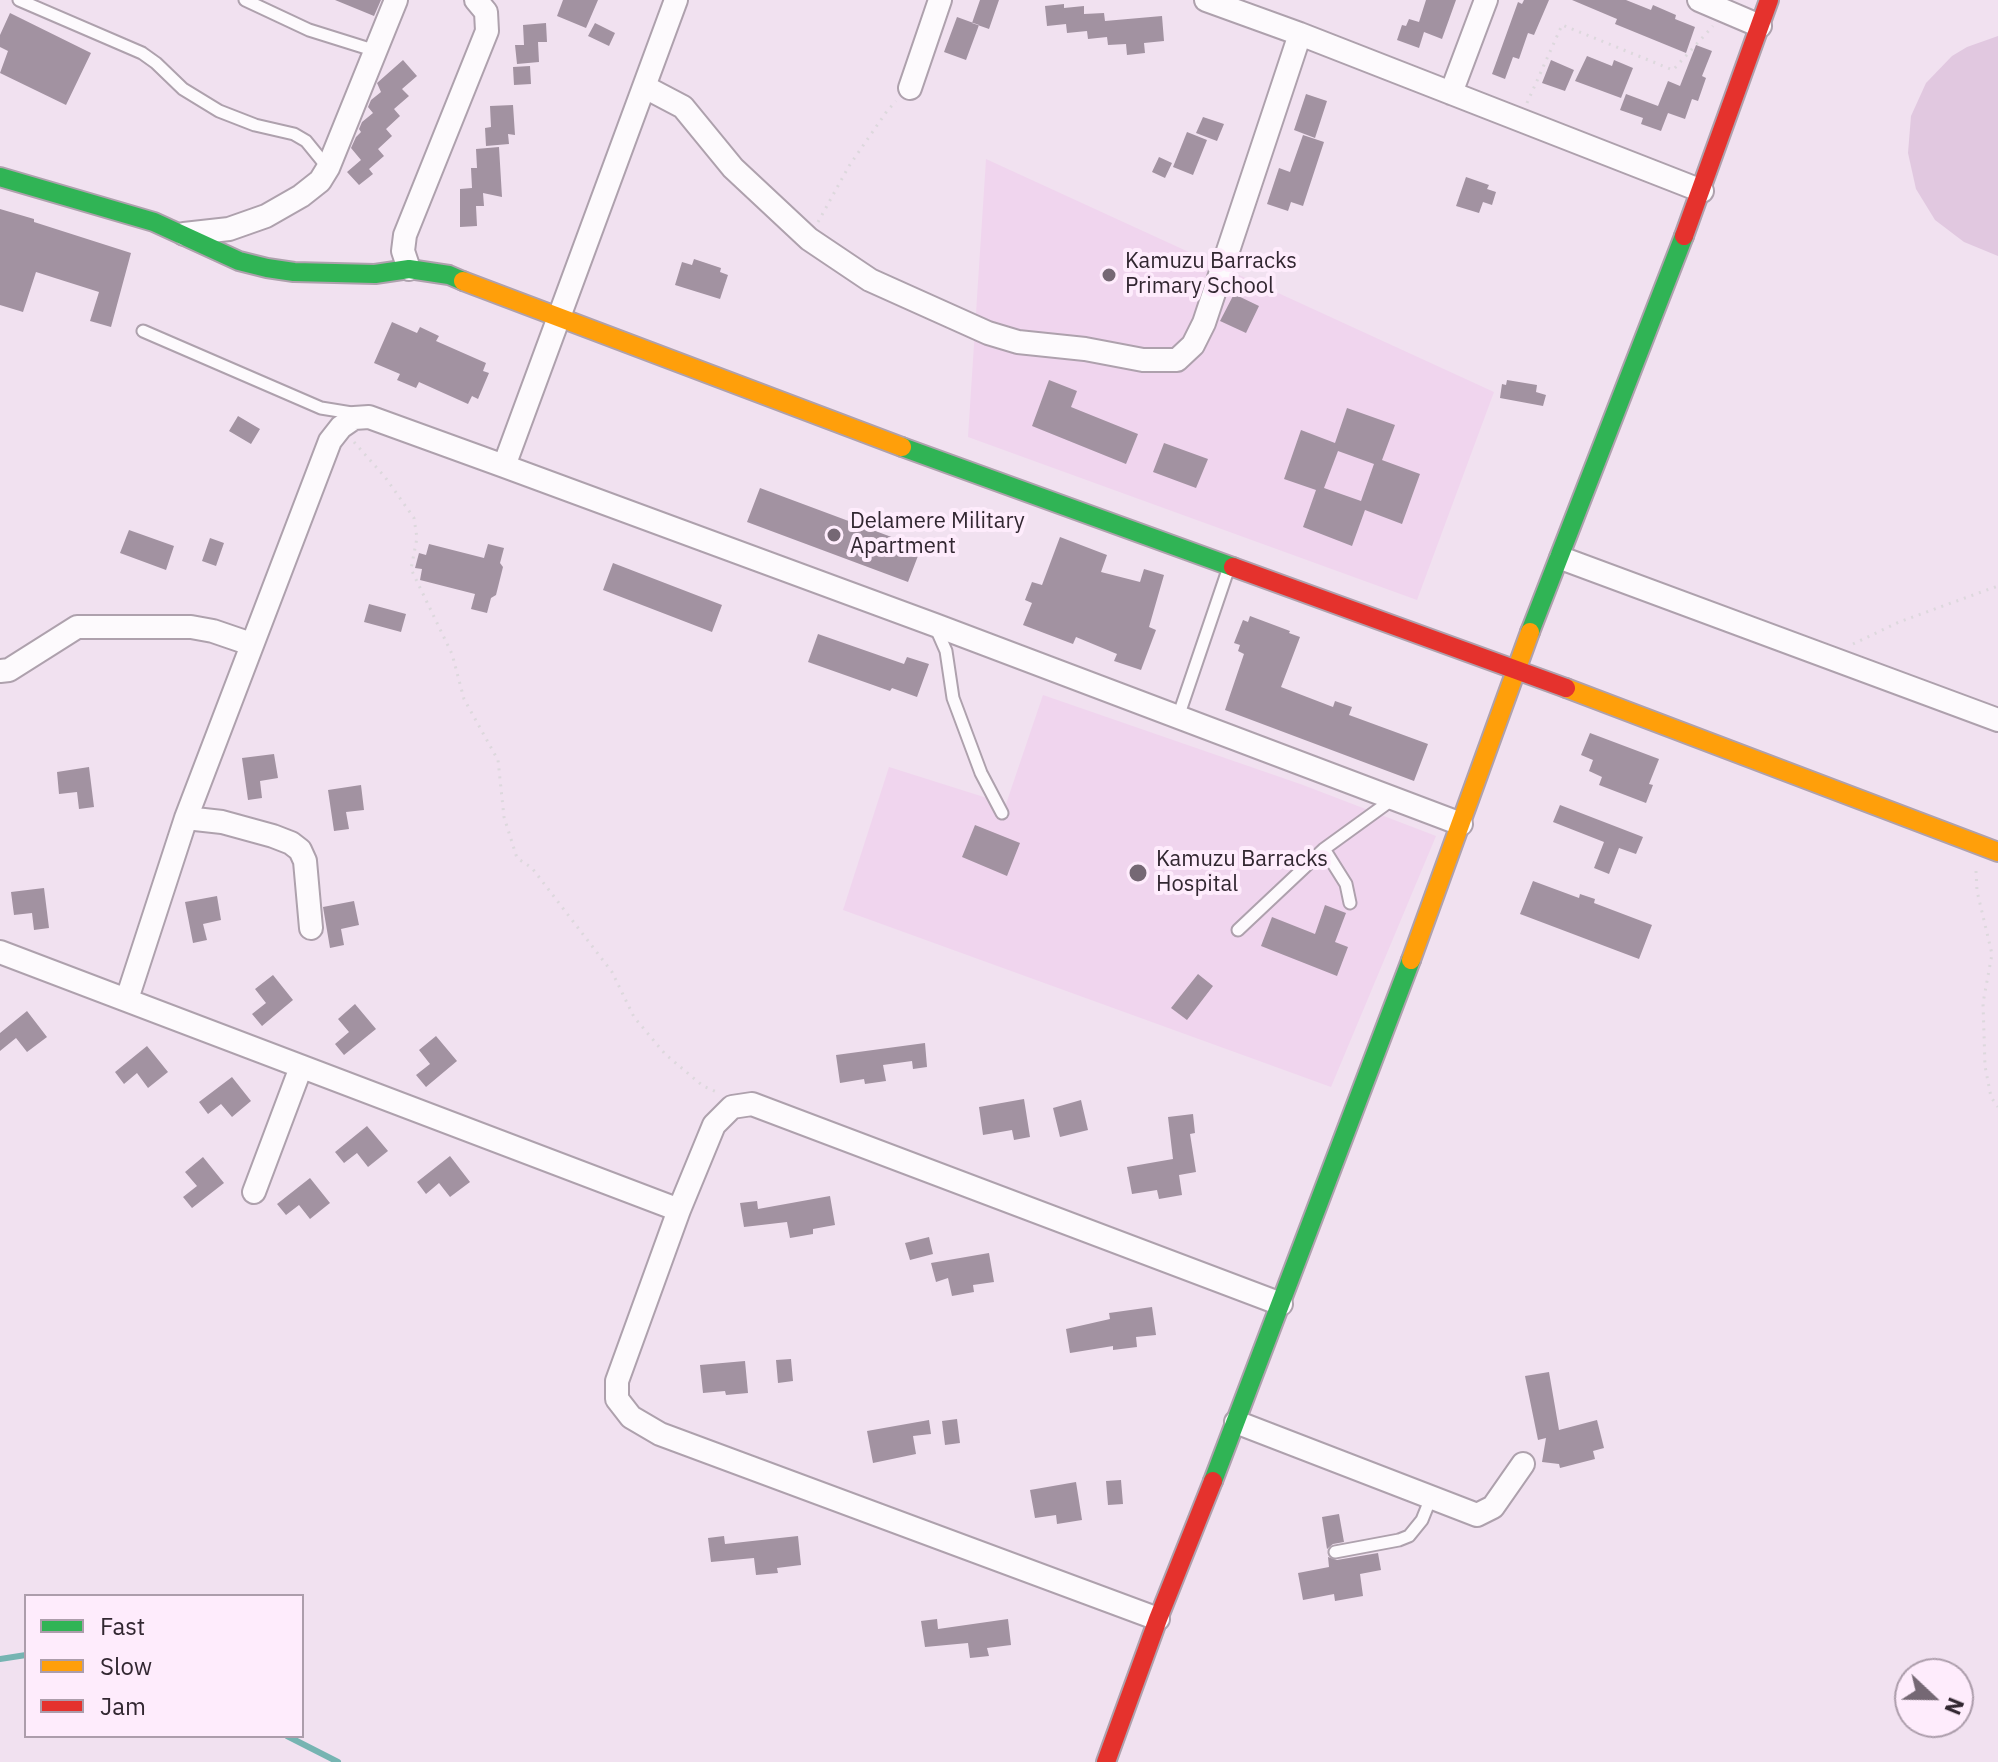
<!DOCTYPE html>
<style>
body{margin:0}
#map{position:relative;width:1998px;height:1762px;overflow:hidden;background:#f1e1f0;font-family:"IBM Plex Sans",sans-serif}
canvas{display:block}
.legend{position:absolute;left:24px;top:1594px;width:280px;height:144px;box-sizing:border-box;background:#feecfc;border:2px solid #ac9dab;margin:0;padding:10px 14px;list-style:none;font-size:24px;color:#322731}
.legend li{display:flex;align-items:center;gap:16px;height:40px}
.legend b{width:40px;border:2px solid #ac9dab}
.north{position:absolute;left:1894px;top:1658px;width:80px;height:80px;box-sizing:border-box;background:#feecfc;border:2px solid #ac9dab;border-radius:50%;rotate:112deg;font-size:22px;font-weight:700;line-height:32px;text-align:center;color:#322731}
.north::after{content:'';display:block;margin:auto;width:28px;height:36px;background:#756874;clip-path:polygon(50% 0,100% 100%,50% 72%,0 100%)}
</style>
<div id="map">
<canvas width="1998" height="1762"></canvas>
<ul class="legend">
<li><b style="height:10px;background:#30b455"></b>Fast</li>
<li><b style="height:10px;background:#ff9f0a"></b>Slow</li>
<li><b style="height:10px;background:#e5322d"></b>Jam</li>
</ul>
<div class="north">N</div>
</div>
<script>
const g = document.querySelector('canvas').getContext('2d');
g.lineJoin = 'round';
function fill(path, color) { g.fillStyle = color; g.fill(path, 'evenodd'); }
const poly = rows => new Path2D(rows.map(r => 'M' + r).join(''));
function stroke(path, color, width, dash) { g.strokeStyle = color; g.lineWidth = width; g.lineCap = dash ? 'butt' : 'round'; g.setLineDash(dash || []); g.stroke(path); }
function write(font, color, halo, rows, align = 'center') {
  g.font = font + ' "IBM Plex Sans",sans-serif'; g.lineWidth = 8; g.setLineDash([]); g.textBaseline = 'middle'; g.strokeStyle = halo; g.fillStyle = color; for (const [text, x, y, turn = 0] of rows) {
    g.save(); g.translate(x, y); g.rotate((+turn || 0) * Math.PI / 180); g.textAlign = isNaN(turn) ? turn : align; if (halo) g.strokeText(text, 0, 0); g.fillText(text, 0, 0); g.restore();
  }
}
const built = poly([
 [986,159,1494,392,1417,600,968,437],
 [1043,695,1303,785,1436,836,1331,1087,843,910,889,767,1006,804]
]);
const green = poly([
 [1998,36,1998,256,1964,242,1935,220,1916,189,1908,153,1911,116,1926,83,1952,56,1967,47]
]);
const stream = poly([
 [0,1659,26,1655],
 [287,1736,338,1762]
]);
const building = poly([
 [335,0,381,0,374,16],
 [563,0,598,0,586,28,557,16],
 [980,0,999,0,989,29,972,23],
 [1426,0,1456,0,1442,39,1424,32,1419,48,1397,40,1402,25,1406,26,1409,19,1419,22],
 [1524,0,1549,0,1534,35,1528,33,1519,59,1513,57,1505,79,1492,74,1518,2,1522,4],
 [1572,0,1626,0,1651,10,1653,5,1676,15,1675,19,1695,27,1686,53,1615,24,1617,19],
 [1064,4,1064,8,1084,6,1084,14,1104,13,1105,21,1162,16,1164,41,1144,43,1145,53,1127,55,1126,44,1108,45,1107,37,1088,39,1087,31,1067,33,1066,24,1047,26,1045,6],
 [10,13,91,53,66,105,0,73,8,51,0,47,0,35],
 [957,17,979,25,966,60,944,52],
 [546,23,547,42,538,42,539,62,517,64,515,45,524,45,523,25],
 [595,23,615,33,609,46,588,36],
 [1696,45,1712,51,1702,76,1706,78,1698,101,1692,99,1685,119,1668,113,1661,131,1641,124,1643,118,1620,110,1626,94,1658,106,1668,81,1680,86],
 [1587,56,1612,66,1614,60,1633,68,1621,98,1575,81],
 [403,60,417,76,402,89,409,96,394,109,400,116,386,129,392,136,378,149,384,156,369,169,373,174,359,185,347,172,361,160,351,148,356,137,361,132,359,129,362,122,373,113,368,107,371,100,381,92,377,83],
 [1551,60,1574,70,1565,91,1542,83],
 [530,66,531,84,514,85,513,67],
 [1306,94,1327,101,1315,138,1294,130],
 [513,105,515,135,508,134,509,144,486,146,485,128,491,127,490,106],
 [1203,117,1224,124,1217,141,1196,133],
 [1187,132,1207,140,1193,175,1173,167],
 [1303,135,1324,142,1303,206,1291,202,1288,211,1267,204,1279,168,1290,172],
 [499,147,502,197,483,193,484,206,476,206,477,226,460,227,460,189,472,188,471,168,477,168,476,149],
 [1159,157,1172,163,1165,178,1152,172],
 [1466,177,1489,185,1487,189,1496,192,1492,205,1483,202,1479,213,1456,206],
 [0,209,34,219,34,222,131,253,111,327,90,321,99,292,36,272,23,312,0,305],
 [694,259,721,268,720,272,728,275,720,299,675,285,682,262,692,265],
 [1234,294,1259,306,1246,333,1220,321],
 [392,322,417,333,420,327,439,336,436,341,486,363,483,371,489,373,478,399,472,396,468,404,419,382,416,388,397,380,400,374,374,363],
 [1049,380,1077,391,1071,407,1138,434,1126,464,1032,426],
 [1507,380,1537,385,1536,392,1546,395,1543,406,1500,398,1502,384,1506,385],
 [1347,408,1395,425,1382,460,1420,474,1402,524,1365,510,1352,546,1303,527,1316,490,1284,479,1301,430,1335,443],
 [1338,451,1374,464,1361,501,1324,488],
 [238,416,260,429,251,444,229,431],
 [1164,443,1208,459,1196,488,1153,472],
 [760,488,921,548,908,582,747,522],
 [129,530,174,546,166,570,120,553],
 [1060,537,1107,555,1101,572,1140,582,1144,569,1164,575,1149,627,1156,630,1141,670,1114,661,1117,654,1076,637,1073,644,1023,625,1032,603,1025,600,1032,582,1042,585],
 [210,538,224,543,216,566,202,561],
 [429,544,484,558,488,544,504,548,500,563,503,567,496,595,491,598,487,613,471,609,475,594,420,580,422,569,415,568,419,553,426,555],
 [613,563,722,605,712,632,603,590],
 [369,604,406,614,401,632,364,622],
 [1250,616,1290,631,1289,633,1300,637,1281,687,1333,707,1335,701,1352,707,1349,715,1428,744,1414,781,1225,710,1244,654,1238,651,1240,645,1234,643,1243,620,1248,622],
 [818,634,904,664,907,657,929,664,917,697,892,688,890,691,808,662],
 [1590,733,1659,759,1649,784,1653,785,1646,803,1599,785,1602,777,1589,771,1593,760,1581,755],
 [274,754,278,778,260,781,262,798,248,800,242,758],
 [89,767,94,807,79,809,77,792,59,794,57,772],
 [361,785,364,810,346,812,349,829,334,831,328,790],
 [1560,805,1643,837,1636,854,1619,848,1609,874,1594,868,1604,842,1553,822],
 [975,825,1020,843,1007,876,962,857],
 [1533,881,1579,898,1580,894,1595,899,1594,903,1652,925,1639,959,1520,914],
 [44,888,49,928,34,930,32,913,14,915,11,892],
 [217,896,221,920,203,924,207,940,193,943,185,902],
 [354,901,359,925,341,929,344,945,330,948,323,907],
 [1325,905,1346,913,1335,942,1348,947,1337,976,1261,946,1272,917,1315,934],
 [1198,974,1213,986,1187,1020,1171,1008],
 [273,975,293,1000,262,1026,252,1014,266,1003,255,989],
 [355,1004,376,1029,344,1055,335,1044,349,1032,338,1019],
 [27,1011,47,1037,27,1052,16,1038,0,1051,0,1033],
 [436,1036,457,1061,426,1087,416,1075,430,1064,419,1050],
 [925,1043,927,1067,913,1069,912,1061,883,1065,886,1081,865,1084,864,1079,840,1083,836,1055],
 [147,1046,168,1072,148,1088,137,1073,124,1084,115,1072],
 [232,1077,251,1101,232,1117,221,1104,208,1114,199,1102],
 [1024,1099,1030,1137,1014,1140,1012,1130,983,1135,979,1107],
 [1081,1100,1088,1130,1060,1137,1053,1108],
 [1193,1114,1195,1133,1190,1134,1196,1172,1179,1175,1182,1195,1159,1199,1157,1190,1132,1194,1127,1167,1173,1159,1168,1117],
 [367,1126,388,1151,368,1167,357,1153,344,1163,335,1152],
 [450,1156,470,1182,450,1197,439,1183,426,1194,417,1182],
 [203,1157,224,1183,192,1208,183,1197,197,1186,185,1172],
 [310,1178,330,1203,310,1219,299,1205,286,1215,277,1204],
 [830,1196,835,1225,813,1229,813,1234,790,1238,787,1222,744,1227,740,1203,757,1201,758,1209],
 [929,1237,933,1254,910,1260,905,1243],
 [989,1253,994,1282,973,1285,974,1292,952,1296,948,1278,936,1282,931,1263],
 [1152,1307,1156,1335,1136,1337,1137,1347,1113,1350,1113,1346,1070,1353,1066,1329,1110,1319,1109,1313],
 [791,1359,793,1381,778,1383,776,1360],
 [745,1361,748,1393,726,1395,725,1391,703,1393,700,1365],
 [1549,1372,1559,1430,1597,1420,1604,1448,1593,1451,1595,1459,1560,1468,1559,1464,1542,1462,1546,1438,1538,1440,1525,1376],
 [957,1419,960,1443,945,1445,942,1421],
 [929,1420,931,1434,913,1436,916,1454,873,1463,867,1431],
 [1121,1480,1123,1504,1108,1505,1106,1481],
 [1076,1482,1082,1520,1057,1524,1056,1515,1035,1518,1030,1490],
 [1339,1514,1344,1542,1333,1544,1327,1549,1322,1517],
 [724,1536,725,1544,798,1536,801,1565,777,1568,778,1573,756,1575,754,1558,711,1562,708,1538],
 [1378,1553,1381,1570,1360,1574,1363,1596,1335,1601,1334,1594,1303,1600,1298,1573,1329,1567,1328,1557,1337,1560],
 [937,1619,938,1629,1008,1619,1011,1645,987,1648,989,1656,970,1658,968,1643,925,1647,921,1621]
]);
const path = poly([
 [1527,103,1562,25,1673,70,1713,26],
 [818,222,849,166,887,111,896,101],
 [354,442,385,477,414,518,417,538,411,569,452,654,464,699,498,760,504,817,517,858,532,868,612,972,634,1017,665,1054,703,1086,717,1092],
 [1853,644,1899,622,1998,586],
 [1976,871,1977,891,1992,954,1983,1003,1985,1066,1991,1097,1998,1107]
]);
const lane = poly([
 [19,0,142,53,156,63,183,89,219,111,255,125,294,134,306,141,328,168],
 [245,0,309,30,376,51],
 [143,331,321,408,358,414],
 [935,626,946,651,953,698,981,773,1002,813],
 [1178,717,1229,567],
 [1324,849,1346,884,1350,903],
 [1238,930,1324,849,1393,799],
 [1335,1552,1399,1540,1409,1536,1422,1520,1430,1500]
]);
const street = poly([
 [1206,0,1300,34,1702,191],
 [1699,0,1760,26],
 [645,87,683,107,733,168,809,239,870,280,988,333,1018,342,1085,349,1143,360,1177,360,1193,345,1204,323,1300,34],
 [910,88,940,0],
 [1451,93,1486,0],
 [184,234,229,229,266,216,301,196,320,181,328,168,396,0],
 [409,269,403,251,405,235,487,31,486,12,476,0],
 [504,466,676,0],
 [1561,558,1998,720],
 [0,671,9,670,77,627,191,627,213,631,251,644],
 [186,818,222,822,273,836,291,843,300,850,305,861,311,928],
 [0,952,679,1210],
 [127,999,186,818,330,441,341,427,354,418,369,417,504,466,935,625,1461,824],
 [254,1192,301,1067],
 [1236,1422,1477,1515,1493,1507,1523,1464],
 [1158,1619,660,1434,631,1417,617,1399,617,1381,679,1210,714,1125,732,1107,752,1104,1281,1304]
]);
const fast = poly([
 [0,177,154,222,239,261,267,268,294,272,375,274,409,269,449,275,463,281],
 [902,447,1233,567],
 [1530,632,1684,236],
 [1213,1481,1411,960]
]);
const slow = poly([
 [463,281,902,447],
 [1566,688,1998,852],
 [1411,960,1530,632]
]);
const jam = poly([
 [1684,236,1769,0],
 [1233,567,1566,688],
 [1106,1762,1158,1619,1213,1481]
]);
const markers = [
 [1109,275,8,"#756874"],
 [834,535,8,"#756874"],
 [1138,873,10,"#756874"]
];
const poiNames = [
 ["Kamuzu Barracks",1125,262],
 ["Primary School",1125,287],
 ["Delamere Military",850,522],
 ["Apartment",850,547],
 ["Kamuzu Barracks",1156,860],
 ["Hospital",1156,885]
];
fill(built, '#f0d5ee');
fill(green, '#e1c8e0');
stroke(stream, '#76b4b2', 6);
fill(building, '#a292a1');
stroke(lane, '#aea1ad', 15);
stroke(street, '#aea1ad', 26);
stroke(fast, '#aea1ad', 22);
stroke(slow, '#aea1ad', 22);
stroke(jam, '#aea1ad', 22);
stroke(path, '#ddd8dd', 3, [2, 6]);
stroke(lane, '#fdfafd', 11);
stroke(street, '#fdfafd', 22);
stroke(fast, '#30b455', 18);
stroke(slow, '#ff9f0a', 18);
stroke(jam, '#e5322d', 18);
for (const [x, y, r, color] of markers) { const dot = new Path2D(); dot.arc(x, y, r, 0, 2 * Math.PI); g.fillStyle = color; g.fill(dot); stroke(dot, '#feecfc', 3); }
write('22px', '#322731', '#feecfc', poiNames, 'left');
</script>
